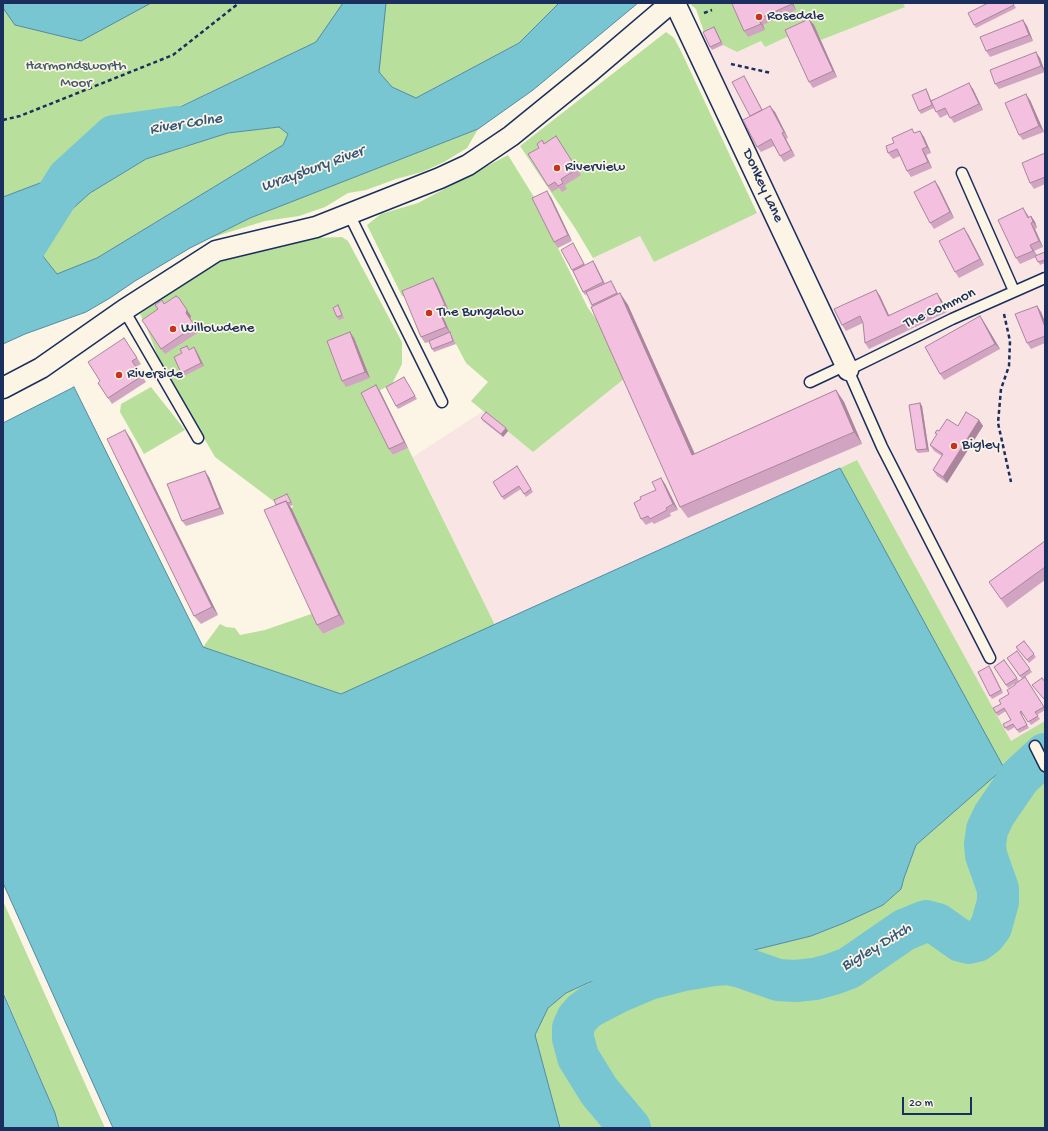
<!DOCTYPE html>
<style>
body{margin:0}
#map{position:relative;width:1048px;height:1131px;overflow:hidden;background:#fcf5e5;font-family:"Gochi Hand",sans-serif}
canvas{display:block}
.frame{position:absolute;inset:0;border:4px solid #1b2f5e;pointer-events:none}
.scale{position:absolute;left:902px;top:1097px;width:70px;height:18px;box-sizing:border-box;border:2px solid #1b2f5e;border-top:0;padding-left:5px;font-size:12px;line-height:14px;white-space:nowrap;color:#1b2f5e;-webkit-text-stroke:3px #fcf5e5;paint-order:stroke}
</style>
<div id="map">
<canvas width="1048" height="1131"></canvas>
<div class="frame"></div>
<div class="scale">20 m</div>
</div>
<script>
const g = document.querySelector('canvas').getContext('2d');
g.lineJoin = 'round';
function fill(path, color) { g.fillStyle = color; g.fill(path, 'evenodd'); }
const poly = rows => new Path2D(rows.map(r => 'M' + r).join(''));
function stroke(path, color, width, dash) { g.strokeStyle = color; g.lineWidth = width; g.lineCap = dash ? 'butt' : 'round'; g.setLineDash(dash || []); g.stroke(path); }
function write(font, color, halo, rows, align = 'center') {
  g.font = font + ' "Gochi Hand",sans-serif'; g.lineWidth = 3.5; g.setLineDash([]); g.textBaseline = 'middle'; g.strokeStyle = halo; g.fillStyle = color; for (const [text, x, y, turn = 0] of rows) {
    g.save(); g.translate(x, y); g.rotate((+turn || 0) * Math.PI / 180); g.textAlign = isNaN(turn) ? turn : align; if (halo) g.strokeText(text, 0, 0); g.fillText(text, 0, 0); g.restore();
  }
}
const built = poly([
 [903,3,1045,3,1045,721,1011,742,857,460,495,625,413,457,483,411,533,452,596,319,575,274,595,264,593,258,640,236,654,262,774,204,697,40,716,30,723,45,737,52,762,41,765,47,814,25,821,40,904,7]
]);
const green = poly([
 [3,3,559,3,519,43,416,98,392,87,379,72,316,42,200,97,114,136,68,178,48,180,3,197],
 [689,3,903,3,905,7,821,40,813,25,765,47,761,41,737,52,723,45,716,30,705,35,696,9],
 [666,32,674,38,680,49,757,213,654,262,640,236,593,258,575,228,520,146],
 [279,127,288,134,283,145,97,258,57,274,42,255,59,221,90,193,146,159,228,133],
 [478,129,467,148,444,162,422,172,396,179,366,190,348,193,325,207,299,216,265,221,210,238,250,218],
 [508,155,537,202,558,248,588,308,596,319,598,318,625,378,533,452,471,401,488,382,466,363,456,344,442,314,449,311,437,284,406,297,402,296,367,225,381,214,418,203],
 [342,237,348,241,402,342,402,364,392,384,365,398,393,455,408,448,495,625,341,694,203,647,220,624,226,627,235,628,240,635,265,630,314,613,323,634,345,624,292,509,293,505,276,503,215,457,161,364,146,326,140,314,221,259,314,238],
 [151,387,185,430,144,454,120,412,121,404],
 [857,460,1011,741,1045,721,1045,1128,560,1128,535,1035,548,1008,566,993,590,982,612,982,621,985,644,972,679,954,718,952,734,955,811,936,844,923,883,905,901,889,904,878,916,845,1003,768,840,468],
 [3,901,105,1128,59,1128,55,1113,3,991]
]);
const water = poly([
 [3,3,151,3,81,41,15,25,3,8,3,3],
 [343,3,386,3,379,72,392,87,416,98,519,43,559,3,638,3,533,90,478,129,250,218,190,248,135,281,110,298,86,312,25,334,3,344,3,197,48,180,68,178,117,137,316,42,343,3],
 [279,127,288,134,283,145,97,258,57,274,42,255,59,221,90,193,146,159,228,133,279,127],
 [74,387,203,647,341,694,840,468,1004,768,916,845,904,878,901,889,883,905,844,923,811,936,734,955,718,952,679,954,644,972,621,985,612,982,590,982,566,993,548,1008,535,1035,560,1128,113,1128,3,883,3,423,74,387],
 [3,993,55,1113,59,1128,3,1128,3,993]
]);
const river = poly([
 [3,281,68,178,114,136,177,127],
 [630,1128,599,1091,578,1057,573,1038,573,1028,577,1019,583,1012,591,1006,616,993,649,979,684,970,714,965,728,964,741,967,778,980,795,981,815,979,833,974,849,968,904,930,926,921,937,924,961,941,969,943,977,941,985,935,991,927,998,902,998,889,986,855,985,844,987,830,994,815,1020,777,1045,754]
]);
const path = poly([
 [704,13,712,10],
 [731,64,771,73],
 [3,120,20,116,173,55,239,3],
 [1004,314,1010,341,1009,366,1001,389,998,423,1011,482]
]);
const lane = poly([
 [962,173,1014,291],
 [349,214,442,402],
 [124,310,198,438],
 [810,382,846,365],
 [990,658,882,447,848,370,952,319,1045,278],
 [1035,746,1045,766]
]);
const street = poly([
 [675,3,848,370],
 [3,388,41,368,124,310,216,251,316,227,440,178,468,165,511,136,591,71,671,3]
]);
const wall = poly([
 [793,3,796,10,763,25,765,30,748,37,744,31,732,4],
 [988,3,1013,3,1016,8,976,28,974,25],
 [809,19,814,25,837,77,813,88,809,82],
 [1023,20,1027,26,1033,41,990,57,986,51],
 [714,27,716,30,723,45,712,50,710,47],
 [1040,58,1045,72,999,89,995,84],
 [746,79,762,110,775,112,788,138,786,139,795,156,784,162,780,156,774,146,761,152,757,147,750,116],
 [926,89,928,92,931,100,973,89,983,110,954,123,948,114,940,118,934,108,921,114,919,111],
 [1030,100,1044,132,1023,140,1019,135],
 [920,131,924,137,931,153,926,155,932,168,911,177,907,171,900,156,893,159,888,153,915,133],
 [556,136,581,175,565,185,567,189,562,192,559,188,552,192,548,186,539,148,542,140,545,143],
 [1045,153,1045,184,1034,189,1030,183],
 [935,181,939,187,954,218,934,229,930,223],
 [551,197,572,241,558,248,554,242],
 [1027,214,1029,217,1031,216,1035,222,1037,228,1035,229,1043,247,1034,251,1037,255,1045,252,1045,263,1040,265,1036,257,1020,264,1016,258],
 [968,234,984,265,959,278,955,272],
 [573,243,585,265,593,261,605,284,613,284,618,294,620,293,628,305,695,454,836,390,844,402,862,444,688,518,680,507,592,306,587,294,585,295,583,292,572,270],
 [433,278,437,284,449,311,442,314,456,344,434,352,432,349,429,342,425,343,421,337],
 [876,290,880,296,889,315,941,299,947,312,869,349,865,343,863,323,846,331,842,325],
 [164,304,191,316,190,319,199,332,165,354,161,349,158,309],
 [1037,306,1041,312,1045,322,1045,343,1031,349,1027,343],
 [340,308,344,318,339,320,337,317],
 [980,316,984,322,1000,349,944,380,940,374],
 [350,332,354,338,370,378,346,387,342,381],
 [124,338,141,364,136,367,146,382,112,404,98,383,100,381],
 [189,349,196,350,204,366,184,376,181,373,182,353],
 [404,377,417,399,398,409,396,406],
 [380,391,408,448,393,455,389,449],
 [920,403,922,406,929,452,918,453,916,450],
 [481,418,508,431,503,437,483,421],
 [979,420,983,426,947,483,937,476,933,470,942,456,934,451,930,445,937,435,935,433,939,431],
 [131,439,218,615,201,624,194,616],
 [517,466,533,492,526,497,521,489,504,500,493,482],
 [209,477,224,514,186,526,182,521],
 [661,478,665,484,678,510,670,513,671,516,654,524,652,522,646,525,641,519,641,499,656,490],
 [289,497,293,505,290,506,292,509,345,624,323,634,317,625,276,505],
 [1045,541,1045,580,1007,608,989,582],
 [1024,641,1036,657,1029,663,1016,647],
 [1017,651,1032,672,1025,677,1045,708,1045,710,1037,715,1040,719,1031,725,1023,714,1022,715,1029,728,1019,733,1015,727,1008,731,1005,728,1011,720,1006,711,998,716,996,713,1001,704,1009,694,1015,685,1022,679,1007,658],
 [1004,660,1019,681,1008,688,994,667],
 [989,666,1003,693,992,699,990,696]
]);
const shadedWall = poly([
 [791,3,793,3,796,10,792,4],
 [758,19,763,25,765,30,761,24],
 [809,19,814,25,837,77,833,71],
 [1023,20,1027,26,1033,41,1029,35],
 [714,27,716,30,723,45,721,42],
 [1036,52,1040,58,1045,72,1041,66],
 [744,76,746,79,764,113,762,110],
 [969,83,973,89,983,110,979,104],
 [1026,94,1030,100,1044,132,1039,126],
 [770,106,775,112,788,138,784,132],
 [920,131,924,137,931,153,927,147],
 [782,133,786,139,795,156,791,150],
 [922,149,926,155,932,168,928,162],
 [935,181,939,187,954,218,950,212],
 [547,191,551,197,572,241,568,235],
 [1023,208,1027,214,1032,224,1028,218],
 [1031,216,1035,222,1037,228,1033,222],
 [1031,223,1035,229,1043,247,1039,241],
 [964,228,968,234,984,265,980,259],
 [1030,245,1034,251,1037,256,1033,251],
 [593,261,595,264,605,284,603,282],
 [433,278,437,284,449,311,445,305],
 [876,290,880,296,892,322,888,316],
 [620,293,628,305,700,466,692,455],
 [937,293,941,299,947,312,943,306],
 [179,298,191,316,190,319,199,332,186,313],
 [1037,306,1041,312,1045,322,1045,327],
 [438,308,442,314,450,333,446,327],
 [980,316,984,322,1000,349,995,344],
 [350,332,354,338,370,378,365,372],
 [194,347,196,350,204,366,201,363],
 [376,385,380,391,408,448,404,442],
 [836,390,844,402,862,444,854,432],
 [920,403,922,406,929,452,927,449],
 [979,420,983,426,947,483,943,477],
 [506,428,508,431,503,437,501,434],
 [125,430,131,439,218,615,212,607],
 [205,471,209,477,224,514,220,508],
 [661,478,665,484,678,510,673,504],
 [286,501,292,509,345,624,339,615],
 [989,666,991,669,1003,693,1001,690]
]);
const building = poly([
 [733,3,791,3,792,4,758,19,761,24,744,31,732,4,733,3],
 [988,3,1012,3,1014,5,974,25,968,13,988,3],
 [809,19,833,71,809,82,785,30,809,19],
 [1023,20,1029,35,986,51,980,37,1023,20],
 [714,27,721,42,710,47,703,32,714,27],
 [1036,52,1041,66,995,84,990,70,1036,52],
 [744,76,762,110,750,116,732,82,744,76],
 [969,83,979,104,950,118,945,108,936,112,931,101,969,83],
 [926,89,932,105,919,111,912,95,926,89],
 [1026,94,1039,126,1019,135,1005,103,1026,94],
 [770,106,784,132,782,133,791,150,780,156,771,139,757,147,743,120,770,106],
 [912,129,914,133,920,131,927,147,922,149,928,162,907,171,897,149,888,153,886,146,894,143,892,138,912,129],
 [556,136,577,169,561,179,563,183,558,186,555,182,548,186,528,154,539,148,537,144,542,140,544,144,556,136],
 [1045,153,1045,177,1030,183,1022,163,1045,153],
 [935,181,950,212,930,223,914,192,935,181],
 [547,191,568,235,554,242,532,198,547,191],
 [1023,208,1028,218,1031,216,1033,222,1031,223,1039,241,1030,245,1033,251,1016,258,998,220,1023,208],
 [964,228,980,259,955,272,939,241,964,228],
 [573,243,584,264,572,270,561,250,573,243],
 [1045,252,1045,260,1038,262,1035,256,1045,252],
 [593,261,603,282,583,292,573,271,593,261],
 [433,278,445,305,438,308,446,327,421,337,402,291,433,278],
 [611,281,617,293,592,305,586,292,611,281],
 [876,290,888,316,937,293,943,306,865,343,863,323,860,316,842,325,834,309,876,290],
 [620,293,692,455,836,390,854,432,680,507,591,307,620,293],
 [176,296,179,298,187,310,186,313,195,326,161,349,142,320,158,309,155,305,162,300,164,304,176,296],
 [338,305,342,315,337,317,333,308,338,305],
 [1037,306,1045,327,1045,336,1027,343,1015,314,1037,306],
 [980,316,995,344,940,374,925,347,980,316],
 [350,332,365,372,342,381,327,341,350,332],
 [450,332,453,341,432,349,429,341,450,332],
 [124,338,137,358,132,361,142,376,108,398,98,383,100,381,88,362,124,338],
 [187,346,189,350,194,347,201,363,181,373,174,357,182,353,180,349,187,346],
 [404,377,415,396,396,406,386,387,404,377],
 [376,385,404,442,389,449,361,393,376,385],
 [920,403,927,449,916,450,909,405,920,403],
 [486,412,506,428,501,434,481,418,486,412],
 [966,412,979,420,943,477,933,470,943,454,930,445,937,434,935,433,937,430,939,431,947,419,958,426,966,412],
 [125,430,212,607,194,616,107,439,125,430],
 [517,466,531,489,524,494,519,486,502,497,493,482,517,466],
 [205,471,220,508,182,521,167,484,205,471],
 [661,478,673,504,666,508,667,510,650,519,648,516,641,519,634,503,641,499,640,497,656,490,652,482,661,478],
 [287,494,291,502,288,503,286,501,276,505,274,500,287,494],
 [286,501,339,615,317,625,264,510,286,501],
 [1045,541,1045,567,1001,599,989,582,1045,541],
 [1024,641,1034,654,1027,660,1016,647,1024,641],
 [1017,651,1030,669,1020,676,1007,658,1017,651],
 [1004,660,1017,678,1006,685,994,667,1004,660],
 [989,666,1001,690,990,696,978,672,989,666],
 [1025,677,1044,707,1035,712,1038,716,1028,722,1021,711,1020,712,1027,725,1017,730,1013,724,1005,728,1003,724,1011,720,1004,708,996,713,993,708,1001,704,999,700,1009,694,1007,690,1015,685,1015,684,1025,677],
 [1042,678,1045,682,1045,698,1044,699,1032,685,1042,678]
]);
const markers = [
 [759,17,4,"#c8321e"],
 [557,168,4,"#c8321e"],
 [429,313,4,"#c8321e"],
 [173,329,4,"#c8321e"],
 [119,375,4,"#c8321e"],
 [954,446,4,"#c8321e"]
];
const poiNames = [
 ["Rosedale",767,17],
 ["Riverview",565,168],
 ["The Bungalow",437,313],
 ["Willowdene",181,329],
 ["Riverside",127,375],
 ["Bigley",962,446]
];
const parkNames = [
 ["Harmondsworth",76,67],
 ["Moor",76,84]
];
const streetNames = [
 ["Donkey Lane",762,186,65],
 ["The Common",940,309,-25]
];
const waterNames = [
 ["River Colne",186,125,-9],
 ["Wraysbury River",313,170,-20],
 ["Bigley Ditch",877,948,-31]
];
fill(built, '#f9e5e4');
fill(green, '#b8df9b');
fill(water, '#77c6d2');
stroke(water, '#528aa4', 1);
stroke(river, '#77c6d2', 42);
stroke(lane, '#1b2f5e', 13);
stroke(street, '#1b2f5e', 23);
stroke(path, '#1b2f5e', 2.5, [4, 3]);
stroke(lane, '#fcf5e5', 10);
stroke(street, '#fcf5e5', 20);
fill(wall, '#d1a5c1');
fill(shadedWall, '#aa869d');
fill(building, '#f3c0e0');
stroke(building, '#aa869d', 1);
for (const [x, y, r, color] of markers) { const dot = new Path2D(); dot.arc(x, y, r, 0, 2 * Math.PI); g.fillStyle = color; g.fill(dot); stroke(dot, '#fcf5e5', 1.5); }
write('15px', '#1b2f5e', '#fcf5e5', poiNames, 'left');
write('15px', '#425b6d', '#fcf5e5', parkNames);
write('15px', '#1b2f5e', '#fcf5e5', streetNames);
write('italic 16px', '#32557b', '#fcf5e5', waterNames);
</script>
